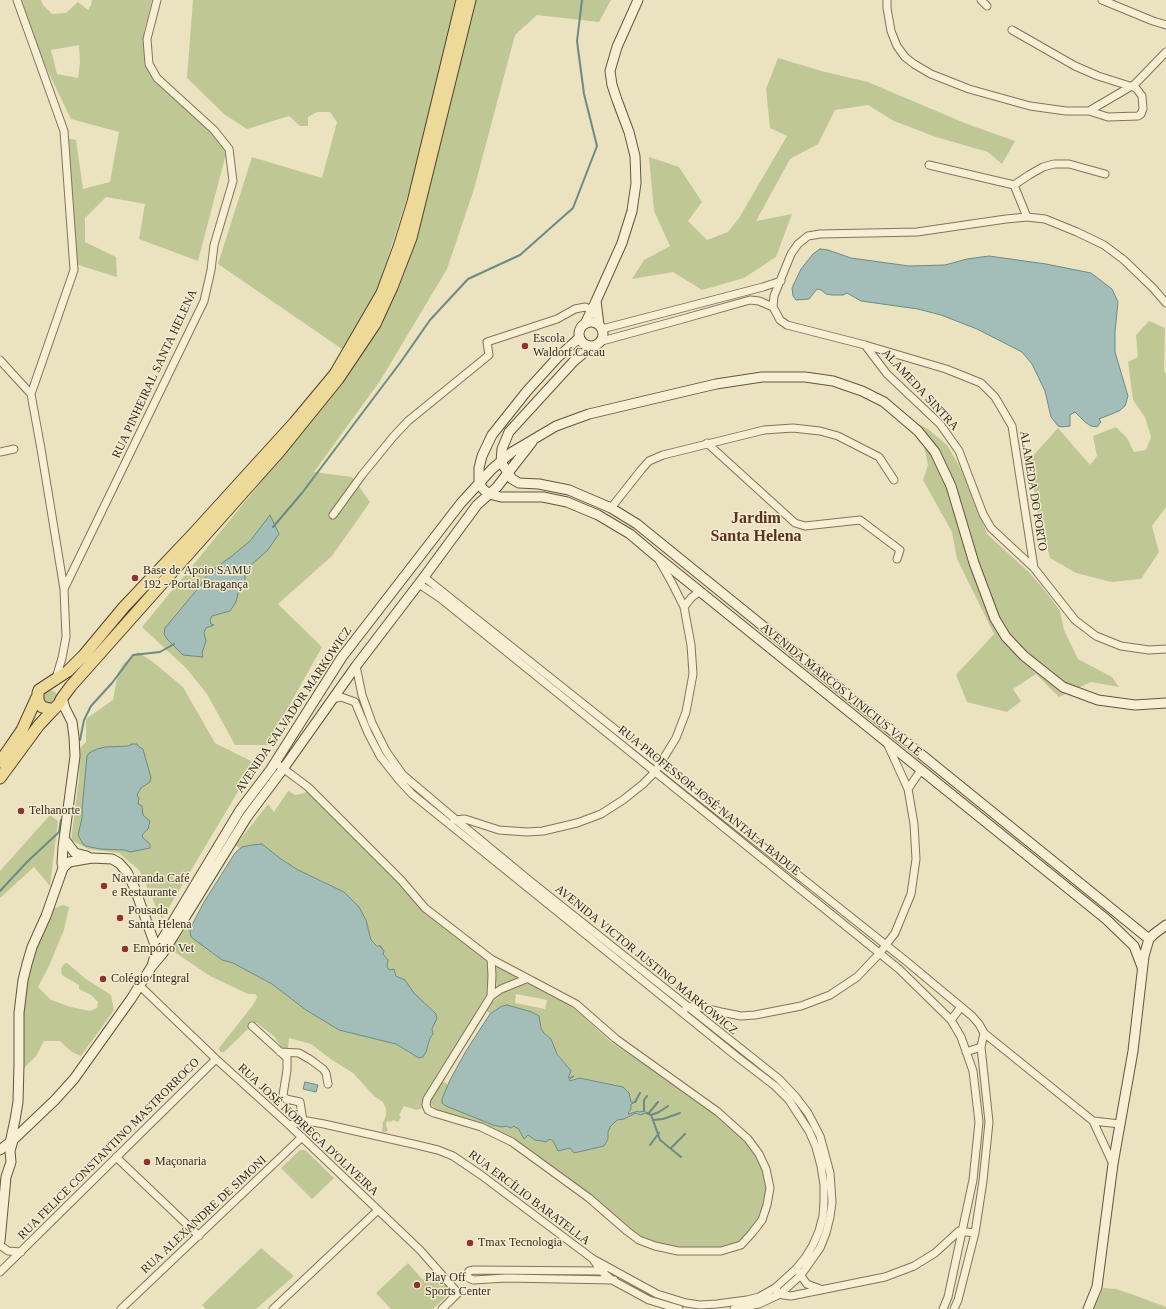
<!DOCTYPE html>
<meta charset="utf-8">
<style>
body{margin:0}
canvas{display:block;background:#ebe2c0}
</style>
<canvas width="1166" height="1309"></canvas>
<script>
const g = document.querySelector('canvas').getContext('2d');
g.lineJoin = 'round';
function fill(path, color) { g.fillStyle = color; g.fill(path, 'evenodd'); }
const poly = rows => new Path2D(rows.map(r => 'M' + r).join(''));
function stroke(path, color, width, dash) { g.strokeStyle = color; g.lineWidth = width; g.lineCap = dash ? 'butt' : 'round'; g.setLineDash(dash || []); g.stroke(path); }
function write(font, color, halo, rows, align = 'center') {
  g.font = font + ' Georgia,serif'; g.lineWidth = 3; g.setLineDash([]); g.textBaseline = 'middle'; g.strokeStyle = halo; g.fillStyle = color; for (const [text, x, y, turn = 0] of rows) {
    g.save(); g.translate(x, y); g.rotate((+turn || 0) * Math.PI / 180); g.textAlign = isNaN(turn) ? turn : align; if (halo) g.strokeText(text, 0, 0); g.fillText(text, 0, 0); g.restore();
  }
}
const green = poly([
 [22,0,41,0,43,5,52,14,66,13,78,2,88,10,91,5,92,0,152,0,144,31,149,72,170,94,213,131,227,150,198,261,139,239,145,204,106,197,85,218,85,242,116,257,117,277,75,264,66,138,76,140,83,189,110,182,119,132,71,119,40,55],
 [79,45,80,62,78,78,57,74,51,50],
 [193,0,456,0,416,169,377,291,342,349,218,264,252,157,322,178,337,122,330,112,317,112,308,117,308,126,300,126,289,116,247,129,224,114,187,78],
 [475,0,611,0,599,22,537,15,515,35,474,189,447,269,380,381,314,472,352,477,370,502,332,556,278,604,322,647,267,745,235,745,207,694,186,668,142,627,336,391,378,322],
 [778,58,825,72,868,82,967,124,1015,141,1002,164,988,152,936,137,894,121,868,105,835,110,818,144,790,159,756,221,792,214,776,257,744,278,702,290,673,272,632,279,644,260,670,246,654,211,649,157,679,167,702,202,688,221,707,240,728,232,739,218,787,136,770,128,766,89],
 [1149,321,1165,328,1164,371,1166,374,1166,507,1152,526,1159,552,1141,579,1111,582,1076,573,1050,558,1035,501,1031,458,1058,428,1090,465,1097,456,1093,436,1116,427,1127,438,1134,452,1146,450,1151,437,1145,417,1133,400,1128,362,1138,357,1136,335],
 [900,414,928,429,947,445,964,474,987,534,1030,573,1046,592,1060,611,1064,630,1078,659,1112,677,1119,687,1091,682,1059,697,1036,674,1013,689,1021,701,1007,712,967,702,956,675,994,634,957,559,952,532,923,480,928,465,924,446],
 [138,652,153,662,183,687,215,743,255,763,162,919,139,870,119,853,88,849,71,840,79,778,80,748,86,742,86,719,113,700,118,673,124,663],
 '43 697a7 7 0 1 1 14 0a7 7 0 1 1-14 0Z',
 [308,790,408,892,422,909,438,923,484,958,489,965,490,991,433,1086,424,1096,423,1101,424,1107,417,1110,404,1106,399,1115,401,1117,398,1122,393,1120,391,1122,387,1121,386,1125,388,1131,382,1133,383,1122,386,1116,386,1109,383,1102,374,1096,353,1073,332,1060,311,1044,289,1038,288,1048,283,1050,275,1037,257,1023,254,1023,224,1052,220,1052,219,1048,253,1005,256,1000,257,996,255,994,248,994,210,976,173,951,173,947,187,926,188,924,192,925,190,931,191,938,202,944,213,954,222,960,233,963,272,984,306,1010,339,1030,396,1044,419,1058,429,1045,430,1038,433,1034,433,1011,414,993,405,980,399,978,392,970,389,970,387,966,388,963,386,957,383,954,381,948,371,940,366,920,324,882,298,870,281,859,262,844,252,845,242,847,240,849,236,845,268,804,274,812,288,791,296,795,304,793],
 [50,815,58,821,50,886,34,867,0,898,0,871],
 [63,905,69,907,64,930,49,966,38,987,51,1000,71,1007,90,1011,97,1008,98,1002,91,995,79,989,79,985,62,975,61,968,64,964,67,963,86,979,111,995,114,1010,81,1056,72,1052,60,1041,44,1041,36,1056,23,1069,23,987,33,955,52,909],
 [497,966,518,976,518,978,497,988,495,971],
 [528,984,534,984,570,1005,611,1042,702,1103,744,1140,755,1154,762,1170,767,1189,760,1219,738,1244,720,1249,689,1248,657,1243,642,1238,630,1230,589,1194,561,1175,524,1147,436,1110,432,1106,430,1102,431,1097,439,1084,445,1082,448,1085,442,1099,511,1128,514,1126,519,1127,524,1138,528,1135,535,1140,542,1141,550,1139,553,1141,558,1151,570,1148,574,1153,604,1146,608,1139,608,1132,610,1127,617,1120,624,1119,636,1113,642,1115,644,1111,639,1112,638,1111,629,1114,628,1113,630,1110,630,1104,636,1103,632,1103,630,1101,630,1096,627,1090,622,1087,584,1079,580,1078,570,1081,569,1080,573,1076,568,1077,570,1075,564,1062,555,1050,551,1039,543,1032,541,1028,539,1016,532,1012,520,1009,495,1010,490,1014,487,1011,491,1003,508,989,515,985],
 [516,994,547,1000,545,1009,515,1003],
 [300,1150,305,1150,334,1178,312,1199,281,1168],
 [261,1248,294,1276,256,1309,206,1309,202,1305],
 [408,1263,423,1280,435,1270,454,1289,433,1309,391,1309,376,1293],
 [1103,1288,1116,1289,1134,1295,1166,1307,1166,1309,1094,1309]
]);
const water = poly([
 [820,249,828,250,851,258,909,266,945,265,967,259,989,256,1046,264,1091,273,1112,289,1118,302,1115,332,1115,352,1128,396,1125,406,1119,411,1099,419,1101,422,1097,427,1091,426,1085,422,1075,412,1070,415,1070,426,1062,427,1058,426,1051,417,1045,391,1032,364,1022,352,977,329,941,315,918,309,861,301,847,293,843,295,832,295,826,294,821,290,817,289,809,299,796,300,793,296,792,288,801,269,813,254,820,249],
 [270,515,279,534,267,551,253,563,245,575,245,587,238,593,236,602,230,611,212,616,210,620,211,624,214,625,206,628,204,633,206,641,202,653,203,657,183,655,167,639,164,634,165,628,200,586,208,573,232,556,250,541,270,515],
 [132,744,137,744,138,746,143,749,151,778,150,782,141,788,137,795,139,798,138,804,142,806,143,815,150,821,148,829,142,835,143,838,150,844,150,848,130,852,125,850,100,849,86,846,83,844,78,835,82,818,82,810,87,756,89,753,97,749,105,747,128,746,132,744],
 [262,844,281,859,298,870,344,892,359,907,366,920,371,940,377,946,381,946,381,948,382,948,384,951,383,954,388,960,387,966,389,970,394,969,396,976,405,980,414,993,436,1014,437,1018,432,1029,433,1034,430,1038,426,1052,423,1057,419,1058,396,1044,339,1030,306,1010,272,984,233,963,222,960,191,937,190,931,193,923,204,902,235,853,242,847,252,845,262,844],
 [507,1005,532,1012,539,1016,541,1028,543,1032,551,1039,557,1054,571,1071,568,1078,574,1076,569,1080,570,1081,580,1078,584,1079,623,1087,629,1093,631,1102,636,1102,631,1104,631,1109,628,1113,629,1114,638,1111,639,1112,644,1111,647,1113,640,1115,636,1113,624,1119,617,1120,610,1127,608,1132,608,1139,604,1146,574,1153,570,1148,558,1151,553,1141,550,1139,546,1142,542,1141,535,1140,528,1135,524,1139,518,1128,516,1128,514,1126,511,1128,506,1126,502,1127,493,1125,446,1106,442,1103,442,1099,450,1080,466,1051,490,1014,502,1006,507,1005],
 [305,1082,318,1085,316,1092,303,1089,305,1082]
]);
const stream = poly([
 [273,527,302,493,400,363,430,320,468,279,520,255,573,208,597,146,584,94,577,41,582,0],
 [80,740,84,720,91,706,112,683,133,655,160,652,174,644],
 [0,891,27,862,59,832,61,820],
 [635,1102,640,1093],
 [644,1111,644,1100,647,1096],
 [647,1113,651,1115,653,1120,660,1140,681,1157],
 [648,1114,658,1102],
 [651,1115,659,1112,668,1106],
 [653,1120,663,1119,680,1113],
 [650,1145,659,1133],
 [671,1148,685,1134]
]);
const street = poly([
 [17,0,64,131,74,270,31,394,41,449,64,589,66,637,62,658,56,678],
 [887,0,887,8,891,31,897,46,905,57,914,64,931,74,969,89,1030,106,1066,111,1089,111,1135,84,1166,52],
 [981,0,987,6],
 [1102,0,1153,21,1166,25],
 [1012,30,1075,66,1098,76,1136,88,1142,96,1143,109,1141,114,1138,116,1108,117,1089,111],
 [929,165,1014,185],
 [1027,217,1014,185,1029,175,1043,167,1054,164,1069,164,1105,174],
 [602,329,763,287,781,281],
 [602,341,679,320,750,300,759,301,773,307],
 [865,345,887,374,940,424,959,451,983,514,991,528,1034,568,1075,620,1096,636,1121,646,1149,650,1166,649],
 [0,360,31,394],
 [707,443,795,523,805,526,860,520,900,550,897,559],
 [0,452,14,449],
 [611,508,641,470,649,461,663,455,764,430,793,428,820,431,838,436,879,457,894,480],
 [333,515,362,475,393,437,408,421,489,355,487,342,557,319,575,309,585,307,592,310],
 [1034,568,1012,426,995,397,981,383,946,369,865,345,787,325,780,320,773,307,774,296,791,254,798,244,808,236,820,234,917,232,1006,219,1027,217,1045,219,1077,232,1104,245,1124,260,1153,288,1166,303],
 [424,577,906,961,972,1016,979,1024,984,1033,1093,1121,1113,1164],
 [419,584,440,598,899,969,951,1020,961,1037,973,1071,979,1122,973,1180,948,1297,943,1309],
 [64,589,204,301,211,270,214,245,233,181,229,149,214,130,157,78,149,64,147,39,157,0],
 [684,607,691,598,700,591],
 [356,666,362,695,372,723,386,751,403,775,455,819,530,881,779,1079,795,1096,808,1113,820,1136,830,1173,832,1202,830,1217,826,1233,820,1248,801,1275,780,1294,759,1304,734,1309],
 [332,699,341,697,355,702,368,733,380,756,399,780,412,794,736,1056,775,1086,789,1100,809,1131,816,1147,821,1166,824,1185,824,1201,823,1216,819,1231,813,1245,805,1258,796,1269,775,1288,759,1297,747,1300,717,1304,700,1305,686,1303,657,1294,593,1259,601,1271,612,1280,649,1300,679,1309],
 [280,766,308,787,401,880,425,908,491,959,576,1004,616,1039,718,1112,748,1139,759,1154,766,1169,770,1188,767,1205,762,1220,752,1233,741,1245,721,1251,678,1251,655,1246,639,1240,627,1231,589,1198,512,1142,481,1127,434,1113,428,1110,426,1105,427,1099,491,996,501,989,526,979],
 [908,789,921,770],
 [454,820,465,819,499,830,527,832,543,831,577,823,601,814,623,800,643,784,655,772,676,738,686,712,693,674,691,645,684,607,672,583,659,560],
 [491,959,492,975,491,996],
 [140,986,216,1059,289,1125,420,1250,458,1293,442,1309],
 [686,1008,695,1006,721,1012,741,1016,755,1015,801,1006,830,995,857,977,879,954,895,933,911,894,916,859,914,824,908,789,887,743],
 [951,1020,961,1007],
 [252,1026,287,1058,287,1070,283,1095,286,1099,300,1102,303,1121],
 [280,1052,299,1053,311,1060,323,1069,326,1073,328,1084],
 [966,1052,981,1047],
 [1093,1121,1120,1124],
 [289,1125,307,1121,324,1124,413,1144,438,1150,453,1156,481,1175,593,1259],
 [116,1157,199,1236],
 [0,1245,8,1251,21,1252],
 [604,1271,474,1270,469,1271,467,1275,469,1278,473,1280,506,1278,614,1280],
 [0,1272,216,1059],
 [798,1272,807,1284,820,1289],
 [777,1291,783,1295,791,1296,885,1277,914,1266,935,1253,959,1231,975,1233],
 [121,1309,302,1137],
 [273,1309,378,1210],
 [954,1309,958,1300,975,1233,983,1181,989,1122,981,1047,984,1033]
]);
const secondary = poly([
 [596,301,599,325],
 '579 334a12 12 0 1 1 24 0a12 12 0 1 1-24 0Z',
 [585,324,596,301,622,243,632,211,636,183,635,156,629,132,617,100,612,85,610,71,617,47,638,0],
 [579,338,557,358,527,391,492,435,482,456,479,468,479,482,483,489,489,494,501,497,543,497,567,502,598,515,630,534,656,556,1106,919,1134,946,1142,967],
 [591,347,574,361,509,432,502,449,501,462,512,479,519,483,539,484,569,490,611,508,637,524,1149,939],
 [65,840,75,853,87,856],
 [63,868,69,862,92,858,112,859,119,863,127,872,135,889,154,942,160,952],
 [152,966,157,948,240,810,271,769,342,657,461,503,492,469,512,452,556,426,589,414,716,384,762,377,805,377,833,381,862,391,884,402,918,431,935,452,951,486,974,563,995,619,1006,637,1024,656,1063,687,1098,700,1135,705,1166,703],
 [10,1143,15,1120,18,1102,19,1065,19,1013,23,980,27,964,32,947,46,916,63,868,62,863,63,847,75,756,74,737,72,722,65,708,62,698],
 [0,1150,13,1140,55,1100,74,1079,131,999,152,966,163,953,247,817,283,769,356,666,424,577,477,505,497,487,532,442],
 [0,1241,6,1177,11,1162,10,1151,13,1140],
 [1088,1309,1097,1287,1113,1164,1133,1051,1144,956,1149,939,1154,934,1166,925]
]);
const primary = poly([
 [462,0,413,202,399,247,382,293,335,374,295,422,194,533,124,607,84,655,68,671,39,690,38,693,38,701,42,707,50,709,54,709,59,704,62,698,71,686,279,452,338,379,375,324,392,287,411,238,470,0],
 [0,762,22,730,37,697],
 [0,778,39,725,54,709]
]);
const markers = [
 [525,346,4,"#8f332c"],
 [135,578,4,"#8f332c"],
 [21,811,4,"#8f332c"],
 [104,886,4,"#8f332c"],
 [120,918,4,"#8f332c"],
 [125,949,4,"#8f332c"],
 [103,979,4,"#8f332c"],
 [147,1162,4,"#8f332c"],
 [470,1243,4,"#8f332c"],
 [417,1285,4,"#8f332c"]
];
const poiNames = [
 ["Escola",533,339],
 ["Waldorf Cacau",533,353],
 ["Base de Apoio SAMU",143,571],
 ["192 - Portal Bragança",143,585],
 ["Telhanorte",29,811],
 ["Navaranda Café",112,879],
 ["e Restaurante",112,893],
 ["Pousada",128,911],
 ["Santa Helena",128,925],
 ["Empório Vet",133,949],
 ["Colégio Integral",111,979],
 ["Maçonaria",155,1162],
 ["Tmax Tecnologia",478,1243],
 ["Play Off",425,1278],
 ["Sports Center",425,1292]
];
const streetNames = [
 ["RUA PINHEIRAL SANTA HELENA",155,374,-65],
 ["ALAMEDA SINTRA",920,390,47],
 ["ALAMEDA DO PORTO",1033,491,81],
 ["AVENIDA MARCOS VINICIUS VALLE",841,690,39],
 ["AVENIDA SALVADOR MARKOWICZ",294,710,-56],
 ["RUA PROFESSOR JOSÉ NANTALA BADUE",709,801,39],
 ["AVENIDA VICTOR JUSTINO MARKOWICZ",646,960,39],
 ["RUA JOSÉ NÓBREGA D'OLIVEIRA",308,1130,43],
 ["RUA FELICE CONSTANTINO MASTRORROCO",109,1149,-45],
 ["RUA ERCÍLIO BARATELLA",529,1198,37],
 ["RUA ALEXANDRE DE SIMONI",204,1215,-43]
];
const districtNames = [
 ["Jardim",756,519],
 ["Santa Helena",756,537]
];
fill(green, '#bfc895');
fill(water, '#a3beb8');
stroke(water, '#6b8b85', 1);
stroke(stream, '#6b8b85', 2);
stroke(street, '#837359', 9);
stroke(secondary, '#65543d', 11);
stroke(primary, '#51412e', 13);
stroke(street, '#f7efd3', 7);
stroke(secondary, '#f7efd3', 9);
stroke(primary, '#edda99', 11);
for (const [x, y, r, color] of markers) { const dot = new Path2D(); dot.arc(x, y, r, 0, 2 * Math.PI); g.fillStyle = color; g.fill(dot); stroke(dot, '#f3ecd0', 1.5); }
write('12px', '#342a1d', '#f3ecd0', poiNames, 'left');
write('12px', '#342a1d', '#f3ecd0', streetNames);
write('bold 16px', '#5e311e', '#f3ecd0', districtNames);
</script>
